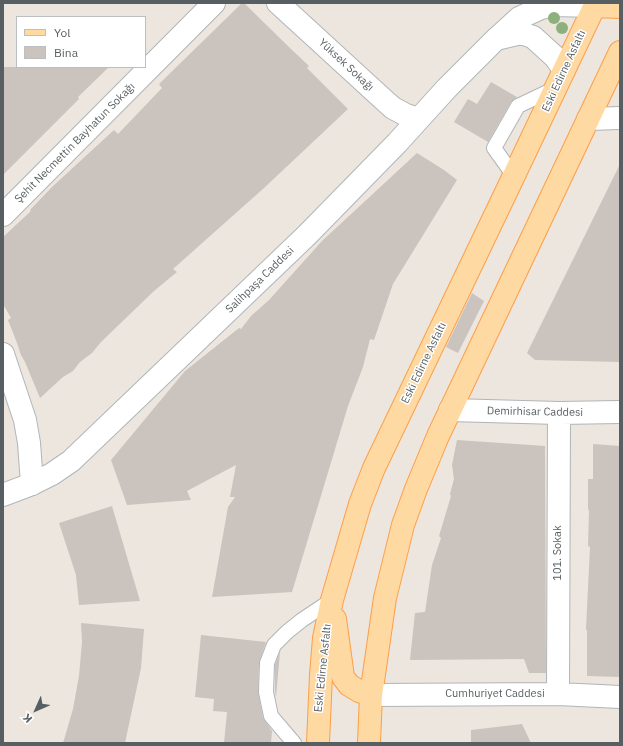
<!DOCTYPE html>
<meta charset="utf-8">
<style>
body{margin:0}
#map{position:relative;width:623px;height:746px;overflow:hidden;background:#ede6df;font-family:"IBM Plex Sans",sans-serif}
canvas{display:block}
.frame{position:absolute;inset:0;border:4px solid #585f62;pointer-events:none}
.legend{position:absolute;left:16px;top:16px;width:130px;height:52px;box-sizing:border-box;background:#fff;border:1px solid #bcbfc0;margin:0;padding:5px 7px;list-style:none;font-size:12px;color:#585f62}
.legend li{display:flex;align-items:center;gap:8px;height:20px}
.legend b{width:20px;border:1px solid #bcbfc0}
.north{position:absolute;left:16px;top:690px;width:40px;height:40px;-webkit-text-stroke:3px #fff;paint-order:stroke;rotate:225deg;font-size:11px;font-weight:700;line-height:16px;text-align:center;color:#585f62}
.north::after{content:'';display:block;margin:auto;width:14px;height:18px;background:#585f62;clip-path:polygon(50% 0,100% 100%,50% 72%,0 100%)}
</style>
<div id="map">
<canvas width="623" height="746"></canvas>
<div class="frame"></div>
<ul class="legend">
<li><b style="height:5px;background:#ffd9a2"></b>Yol</li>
<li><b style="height:11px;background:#cac3be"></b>Bina</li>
</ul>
<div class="north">K</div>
</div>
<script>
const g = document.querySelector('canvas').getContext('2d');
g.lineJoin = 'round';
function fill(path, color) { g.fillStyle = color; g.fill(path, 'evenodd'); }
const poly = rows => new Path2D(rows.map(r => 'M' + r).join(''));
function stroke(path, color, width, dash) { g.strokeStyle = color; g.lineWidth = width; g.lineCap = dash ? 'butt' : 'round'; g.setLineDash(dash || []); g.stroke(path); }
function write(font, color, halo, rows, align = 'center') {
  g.font = font + ' "IBM Plex Sans",sans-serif'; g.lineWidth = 3; g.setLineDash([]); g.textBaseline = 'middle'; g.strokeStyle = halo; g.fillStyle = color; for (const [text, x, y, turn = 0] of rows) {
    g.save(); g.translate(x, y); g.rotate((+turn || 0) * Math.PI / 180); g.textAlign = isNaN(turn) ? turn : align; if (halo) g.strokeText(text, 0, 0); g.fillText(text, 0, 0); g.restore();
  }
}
const building = poly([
 [242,3,244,3,291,49,309,66,307,68,348,109,264,188,173,269,177,272,154,291,101,342,92,353,80,362,73,371,63,377,40,398,25,362,21,355,17,343,8,320,11,318,3,304,3,237,31,211,30,210,52,187,114,130,118,134,162,88,159,84],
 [3,67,109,67,78,97,79,99,3,175],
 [491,82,517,97,511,102,488,142,454,122,468,99,477,104],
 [417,153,444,170,457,180,393,284,374,340,370,339,363,367,348,406,292,592,212,597,228,507,235,497,230,497,236,465,187,491,191,500,127,505,111,460,185,371,239,328,241,329,251,316,269,300,322,241],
 [620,164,620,362,535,360,527,353],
 [472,293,484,301,458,353,446,347],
 [457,440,545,446,546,673,529,673,524,659,410,660,415,613,425,612,432,565,441,538,439,536,451,496,450,494,454,479,452,465],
 [593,444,620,446,620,677,587,676,587,631,586,629,590,547,588,546,589,511,588,509,588,479,593,479],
 [112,506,140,601,79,605,76,575,59,523],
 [81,623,144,629,141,668,125,743,63,743,73,709,79,676,82,642],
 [201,635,266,642,259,662,258,692,263,718,272,731,271,743,224,743,227,712,213,711,214,699,195,697],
 [280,652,276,697,275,691,275,665],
 [522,724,531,743,471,743,471,730]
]);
const service = poly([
 [514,176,494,148,518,106,556,88],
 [294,743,271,716,266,692,267,663,274,645,287,632,302,620,332,600]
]);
const minor = poly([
 [588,119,620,118],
 [3,215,214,3],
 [3,354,25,420,29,443,32,484],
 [450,410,559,413,620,412],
 [558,694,559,413],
 [371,695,558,694,620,697]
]);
const tertiary = poly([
 [278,3,384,100,393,108,406,115,418,119]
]);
const secondary = poly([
 [496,39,517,34,524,34,533,37,555,57,564,70],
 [3,495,32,484,52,474,71,461,307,235,397,143,447,88,496,39,519,18,541,8,553,5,594,6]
]);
const primary = poly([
 [594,6,620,7],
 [335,619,343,677,349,685,359,691,371,695],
 [318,743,321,675,324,638,332,600,360,504,374,468,509,186,596,3],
 [369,743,371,695,385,598,403,525,416,489,438,436,620,52]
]);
const trees = [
 [554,18],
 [562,28]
];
const streetNames = [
 ["Yüksek Sokağı",346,65,43],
 ["Eski Edirne Asfaltı",564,71,-65],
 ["Şehit Necmettin Bayhatun Sokağı",75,143,-45],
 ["Salihpaşa Caddesi",260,280,-44],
 ["Eski Edirne Asfaltı",424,363,-64],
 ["Demirhisar Caddesi",535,412,1],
 ["101. Sokak",558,553,-90],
 ["Eski Edirne Asfaltı",323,668,-84],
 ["Cumhuriyet Caddesi",495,694]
];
fill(building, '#cac3be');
stroke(service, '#b0b5b8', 16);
stroke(minor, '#b0b5b8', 24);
stroke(tertiary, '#b0b5b8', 24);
stroke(secondary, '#afb6b9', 24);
stroke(primary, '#fd9e47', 24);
stroke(service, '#fff', 14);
stroke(minor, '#fff', 22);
stroke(tertiary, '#fff', 22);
stroke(secondary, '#fff', 22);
stroke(primary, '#ffd9a2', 22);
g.fillStyle = '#8db17d';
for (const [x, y] of trees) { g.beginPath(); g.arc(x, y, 6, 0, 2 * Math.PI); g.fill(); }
write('11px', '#585f62', '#fff', streetNames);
</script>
